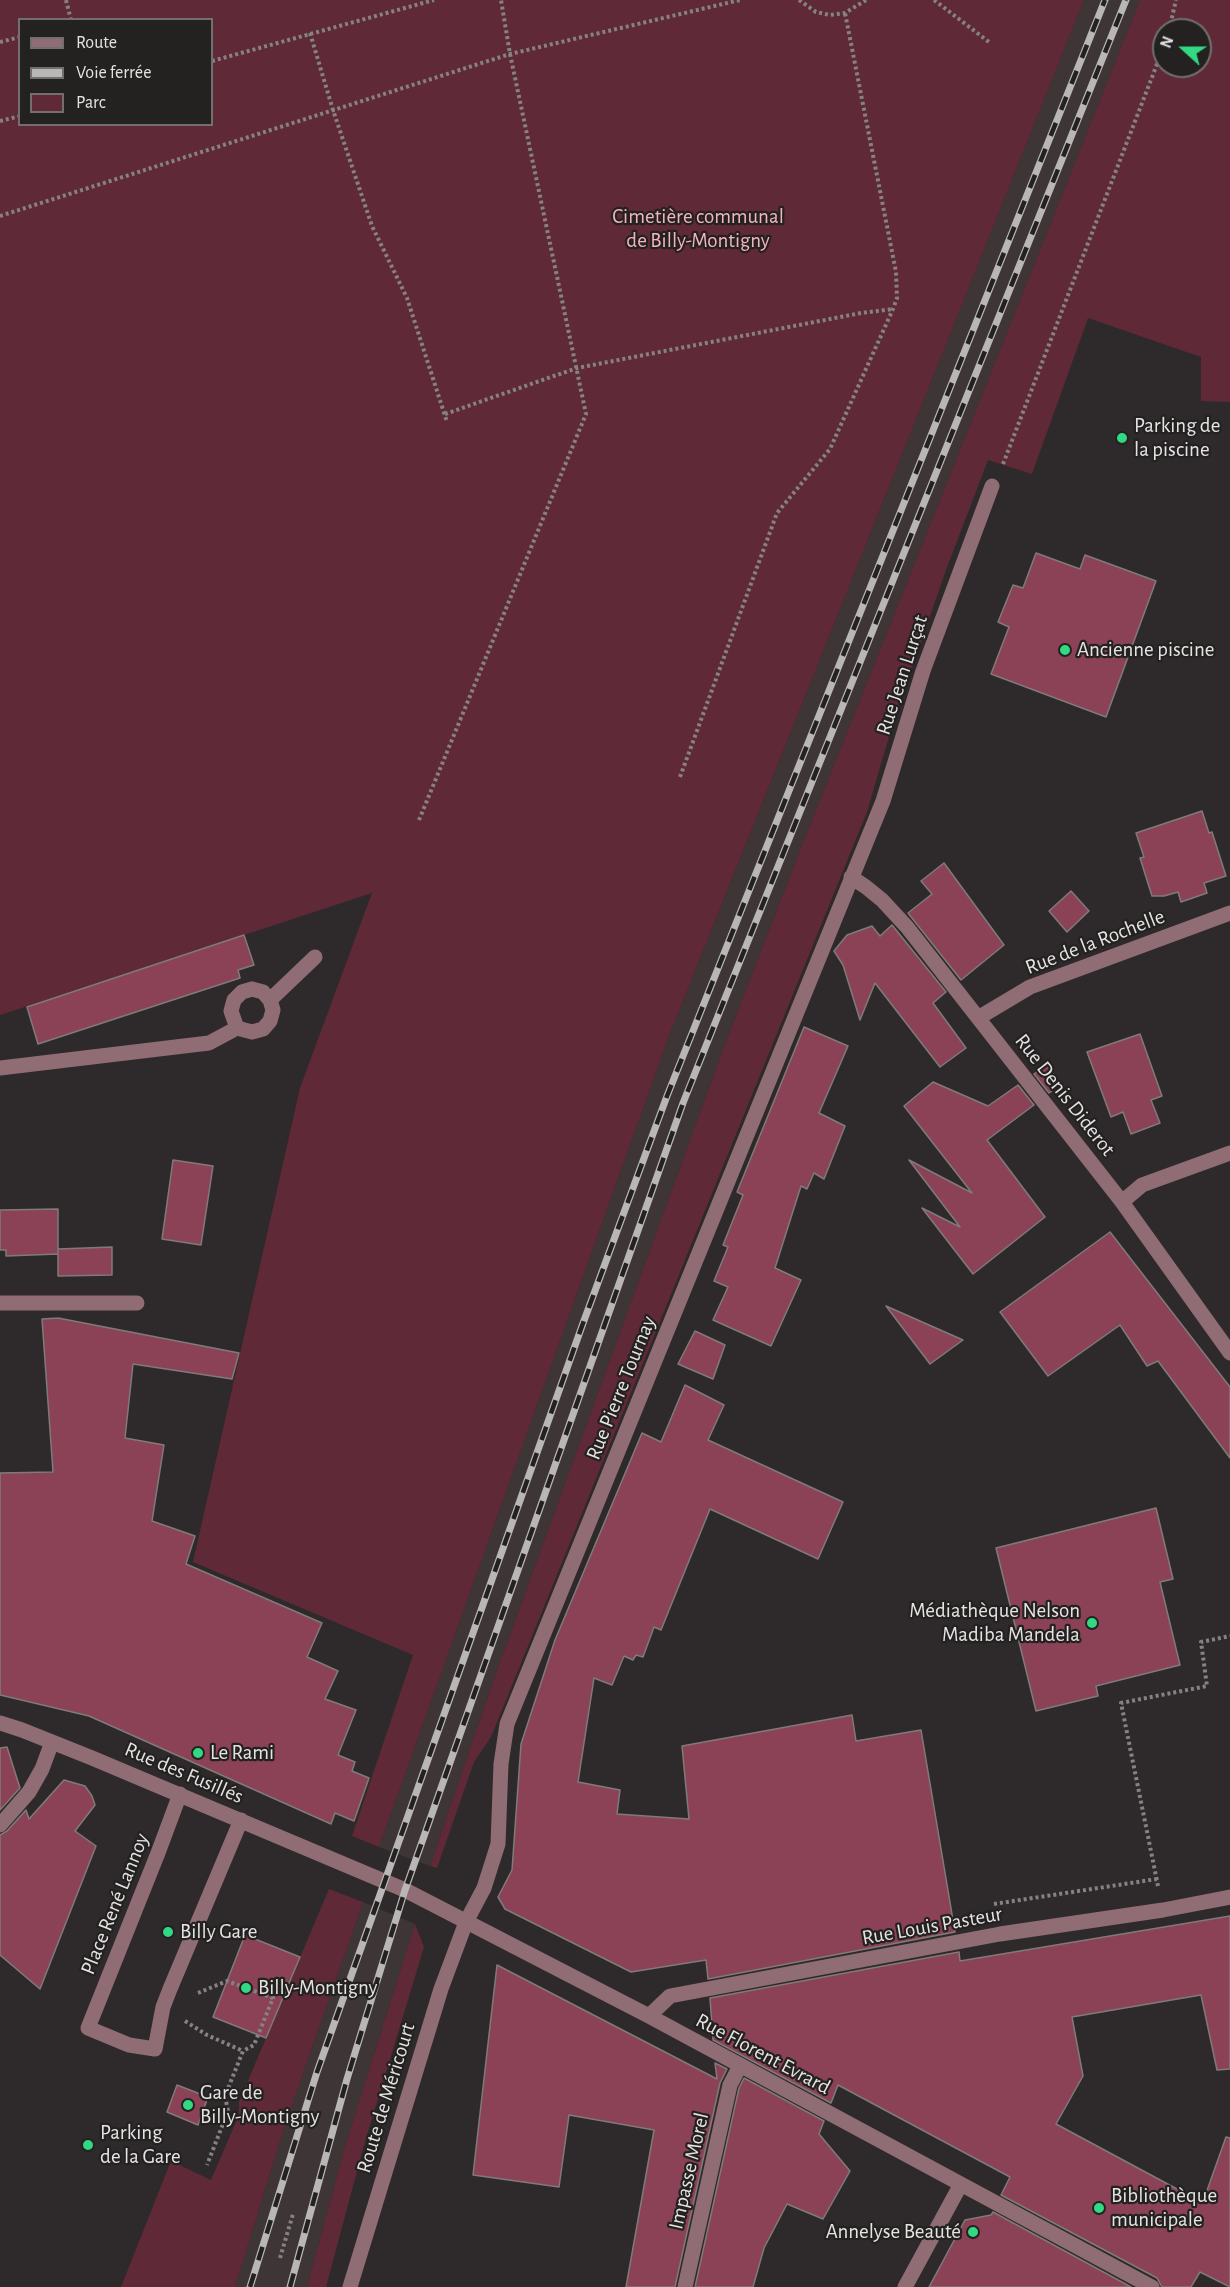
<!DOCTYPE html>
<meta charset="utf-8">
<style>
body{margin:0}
#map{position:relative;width:1230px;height:2287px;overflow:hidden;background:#2e2a2b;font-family:"Alegreya Sans",sans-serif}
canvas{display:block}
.legend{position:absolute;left:18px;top:18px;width:195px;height:108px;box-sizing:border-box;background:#242121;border:2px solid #716f6f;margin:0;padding:8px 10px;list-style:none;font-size:18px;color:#e5e3e3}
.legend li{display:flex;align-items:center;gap:12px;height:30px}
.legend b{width:30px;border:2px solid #716f6f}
.north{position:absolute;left:1152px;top:18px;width:60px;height:60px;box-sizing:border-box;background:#242121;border:2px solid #716f6f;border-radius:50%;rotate:291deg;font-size:16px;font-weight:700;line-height:24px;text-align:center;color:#e5e3e3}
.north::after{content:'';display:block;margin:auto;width:21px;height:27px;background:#32d882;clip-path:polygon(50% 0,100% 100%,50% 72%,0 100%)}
</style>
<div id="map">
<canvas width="1230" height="2287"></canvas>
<ul class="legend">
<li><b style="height:8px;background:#906d74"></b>Route</li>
<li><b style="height:8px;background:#b9b6b6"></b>Voie ferrée</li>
<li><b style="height:16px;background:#602938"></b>Parc</li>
</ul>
<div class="north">N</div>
</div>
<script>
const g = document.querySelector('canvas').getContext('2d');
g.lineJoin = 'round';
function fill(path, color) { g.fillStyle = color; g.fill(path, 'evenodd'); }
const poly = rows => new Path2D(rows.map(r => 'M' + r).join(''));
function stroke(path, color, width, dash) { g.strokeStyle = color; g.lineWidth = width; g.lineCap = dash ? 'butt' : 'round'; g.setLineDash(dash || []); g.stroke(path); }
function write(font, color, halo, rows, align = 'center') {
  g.font = font + ' "Alegreya Sans",sans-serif'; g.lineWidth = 4.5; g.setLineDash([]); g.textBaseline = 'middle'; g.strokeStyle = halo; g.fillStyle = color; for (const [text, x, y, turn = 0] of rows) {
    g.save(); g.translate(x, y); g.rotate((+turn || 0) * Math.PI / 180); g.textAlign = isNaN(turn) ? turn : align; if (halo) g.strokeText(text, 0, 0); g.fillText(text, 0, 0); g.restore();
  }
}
const built = poly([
 [1084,0,1140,0,800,850,722,1052,492,1684,430,1866,379,1847,669,1036],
 [363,1902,415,1924,346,2143,307,2287,235,2287,284,2128]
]);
const green = poly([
 [0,0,1084,0,669,1036,379,1847,352,1836,413,1655,193,1562,300,1088,372,893,0,1015],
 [20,20,212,20,212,124,20,124],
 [1140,0,1230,0,1230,402,1201,401,1201,357,1088,318,1032,474,988,460,946,570,893,723,867,812,491,1737,474,1762,437,1868,430,1866,492,1684,722,1052,800,850],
 [1164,30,1200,30,1200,66,1164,66],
 [329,1889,363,1902,284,2128,235,2287,121,2287,171,2161,211,2180,239,2115,239,2102],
 [415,1924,424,1947,364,2145,326,2287,307,2287,346,2143]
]);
const building = poly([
 [1036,553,1080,569,1085,555,1156,581,1106,717,991,674,1009,627,998,622,1013,585,1023,588,1036,553],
 [1202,811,1209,833,1212,832,1226,876,1204,883,1207,893,1181,902,1178,892,1164,896,1152,896,1140,858,1144,857,1136,833,1202,811],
 [944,863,1004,945,961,980,908,913,932,894,921,881,944,863],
 [1071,891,1089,911,1067,932,1049,911,1071,891],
 [892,925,946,992,933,1003,966,1048,940,1067,875,983,860,1020,843,965,834,951,847,935,872,926,880,936,892,925],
 [244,935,254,965,238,970,240,978,38,1044,27,1007,244,935],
 [804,1027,848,1046,819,1113,845,1126,824,1179,814,1173,807,1189,801,1186,775,1268,801,1280,771,1346,713,1320,728,1287,714,1281,728,1247,723,1245,743,1195,737,1192,804,1027],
 [1140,1034,1162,1096,1151,1100,1160,1123,1131,1134,1123,1112,1111,1117,1087,1052,1140,1034],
 [1047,1065,1061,1085,1049,1093,1034,1074,1047,1065],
 [933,1082,988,1106,1018,1085,1034,1105,987,1140,1045,1217,973,1274,922,1208,960,1227,909,1160,972,1193,904,1106,933,1082],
 [173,1160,213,1166,201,1245,162,1239,173,1160],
 [58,1209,58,1254,6,1256,6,1250,0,1250,0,1210,58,1209],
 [1110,1232,1230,1387,1230,1458,1158,1361,1147,1366,1120,1325,1048,1376,1000,1312,1110,1232],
 [112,1247,112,1275,58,1276,58,1249,112,1247],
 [886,1306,963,1340,930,1364,886,1306],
 [58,1318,239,1353,232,1379,133,1364,125,1438,164,1445,152,1521,195,1536,186,1564,322,1623,307,1657,338,1671,325,1699,356,1710,338,1755,355,1762,352,1771,369,1778,354,1821,335,1813,331,1824,89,1716,0,1695,0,1473,53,1472,42,1319,58,1318],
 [695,1331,725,1345,713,1379,678,1364,695,1331],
 [685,1385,724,1405,708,1440,843,1502,818,1559,710,1509,661,1630,654,1627,643,1657,636,1655,633,1660,624,1656,612,1685,594,1678,578,1782,620,1790,617,1814,689,1819,682,1746,852,1715,856,1741,921,1730,955,1932,708,1979,706,1960,631,1972,505,1909,498,1897,512,1870,521,1744,555,1640,642,1433,661,1442,685,1385],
 [1156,1508,1173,1579,1160,1582,1180,1665,1096,1686,1098,1696,1036,1711,996,1548,1156,1508],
 [7,1747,20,1788,0,1810,0,1748,7,1747],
 [64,1780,85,1786,92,1796,95,1805,75,1831,96,1846,40,1989,0,1955,0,1835,7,1831,26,1810,29,1819,64,1780],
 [1230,1916,1230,2069,1217,2070,1201,1995,1072,2017,1083,2076,1056,2124,1190,2196,1192,2192,1204,2199,1226,2137,1230,2138,1230,2287,1200,2272,1191,2287,1162,2287,1157,2278,1001,2195,1010,2177,838,2085,831,2103,713,2040,710,1998,959,1952,960,1961,1230,1916],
 [245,1935,300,1957,266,2038,213,2017,245,1935],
 [497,1965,717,2079,715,2063,727,2069,720,2083,675,2287,626,2287,654,2130,569,2115,559,2187,473,2175,497,1965],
 [744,2078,824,2121,819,2134,850,2171,823,2219,787,2204,764,2248,753,2287,695,2287,739,2088,744,2078],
 [177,2085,208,2097,198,2125,167,2112,177,2085],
 [993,2212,1131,2287,929,2287,965,2220,991,2215,993,2212]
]);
const path = poly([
 [66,0,71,20],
 [799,0,816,12,830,15,845,13,866,0],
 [934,0,989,42],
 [1169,30,1176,0],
 [310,33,333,110,372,226,407,298,447,422],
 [0,42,20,37],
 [212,61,434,0],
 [0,121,20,116],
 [0,216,510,54,740,0],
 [445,414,577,368,861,313,893,309],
 [1003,464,1164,46],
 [680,777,777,513,830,449,893,309,897,298,896,272,845,13],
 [419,820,586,414,510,54,501,0],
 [1158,1886,1121,1703,1207,1686,1201,1642,1230,1636],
 [994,1904,1157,1879],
 [198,1993,227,1981,273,1998,254,2045,243,2051],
 [185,2021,207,2035,243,2051,225,2096,228,2111,207,2165],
 [280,2258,293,2214]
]);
const minor = poly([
 [851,877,866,887,882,900,907,927,1122,1202,1230,1353],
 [252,989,263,992,270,1000,273,1010,270,1021,263,1029,252,1032,237,1028,231,1011,234,1000,242,992,252,989],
 [270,1000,315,957],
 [978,1018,1030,987,1230,913],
 [0,1068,209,1043,237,1028],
 [1122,1202,1142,1185,1230,1153],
 [0,1303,137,1303],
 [0,1723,22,1730,92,1758,405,1890,649,2016,1152,2287],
 [180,1794,158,1853,88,2028,129,2045,155,2049,163,2007,170,1989,241,1820],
 [0,1825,29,1792,42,1769,52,1742],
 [649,2016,670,1996,1000,1934,1163,1910,1230,1897],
 [350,2287,441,1989,466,1922,484,1888,498,1844,501,1764,507,1724,883,801,923,671,992,486],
 [685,2287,730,2085,740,2066],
 [905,2287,961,2184]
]);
const rail = poly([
 [250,2287,317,2072,582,1326,667,1096,1105,0],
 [290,2287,347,2079,405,1890,683,1103,1126,0]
]);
const markers = [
 [1122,438,6,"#32d882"],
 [1065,650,6,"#32d882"],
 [1092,1623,6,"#32d882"],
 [198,1753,6,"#32d882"],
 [168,1932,6,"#32d882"],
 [246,1988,6,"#32d882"],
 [188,2105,6,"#32d882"],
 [88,2145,6,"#32d882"],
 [1099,2208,6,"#32d882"],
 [973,2232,6,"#32d882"]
];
const parkNames = [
 ["Cimetière communal",698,217],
 ["de Billy-Montigny",698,241]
];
const poiNames = [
 ["Parking de",1134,426],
 ["la piscine",1134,450],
 ["Ancienne piscine",1077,650],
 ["Médiathèque Nelson",1080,1611,"right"],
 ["Madiba Mandela",1080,1635,"right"],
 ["Le Rami",210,1753],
 ["Billy Gare",180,1932],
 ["Billy-Montigny",258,1988],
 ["Gare de",200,2093],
 ["Billy-Montigny",200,2117],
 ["Parking",100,2133],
 ["de la Gare",100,2157],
 ["Bibliothèque",1111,2196],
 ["municipale",1111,2220],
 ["Annelyse Beauté",961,2232,"right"]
];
const streetNames = [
 ["Rue Jean Lurçat",902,675,-72],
 ["Rue de la Rochelle",1095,942,-21],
 ["Rue Denis Diderot",1065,1095,52],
 ["Rue Pierre Tournay",621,1388,-68],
 ["Rue des Fusillés",184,1773,23],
 ["Place René Lannoy",115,1904,-68],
 ["Rue Louis Pasteur",932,1926,-10],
 ["Rue Florent Evrard",763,2054,28],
 ["Route de Méricourt",386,2098,-73],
 ["Impasse Morel",689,2171,-77]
];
fill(built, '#3e3537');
fill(green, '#602938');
fill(building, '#8b4256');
stroke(building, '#7f7b7b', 1.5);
stroke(path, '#858283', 4, [3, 3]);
stroke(minor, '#906d74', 15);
stroke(rail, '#b9b6b6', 7);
stroke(rail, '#242121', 4.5, [14]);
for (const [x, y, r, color] of markers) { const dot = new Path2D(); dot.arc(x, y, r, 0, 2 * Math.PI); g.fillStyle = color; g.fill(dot); stroke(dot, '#242121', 2); }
write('21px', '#f5b2c0', '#242121', parkNames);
write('21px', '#e5e3e3', '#242121', poiNames, 'left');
write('21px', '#e5e3e3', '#242121', streetNames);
</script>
